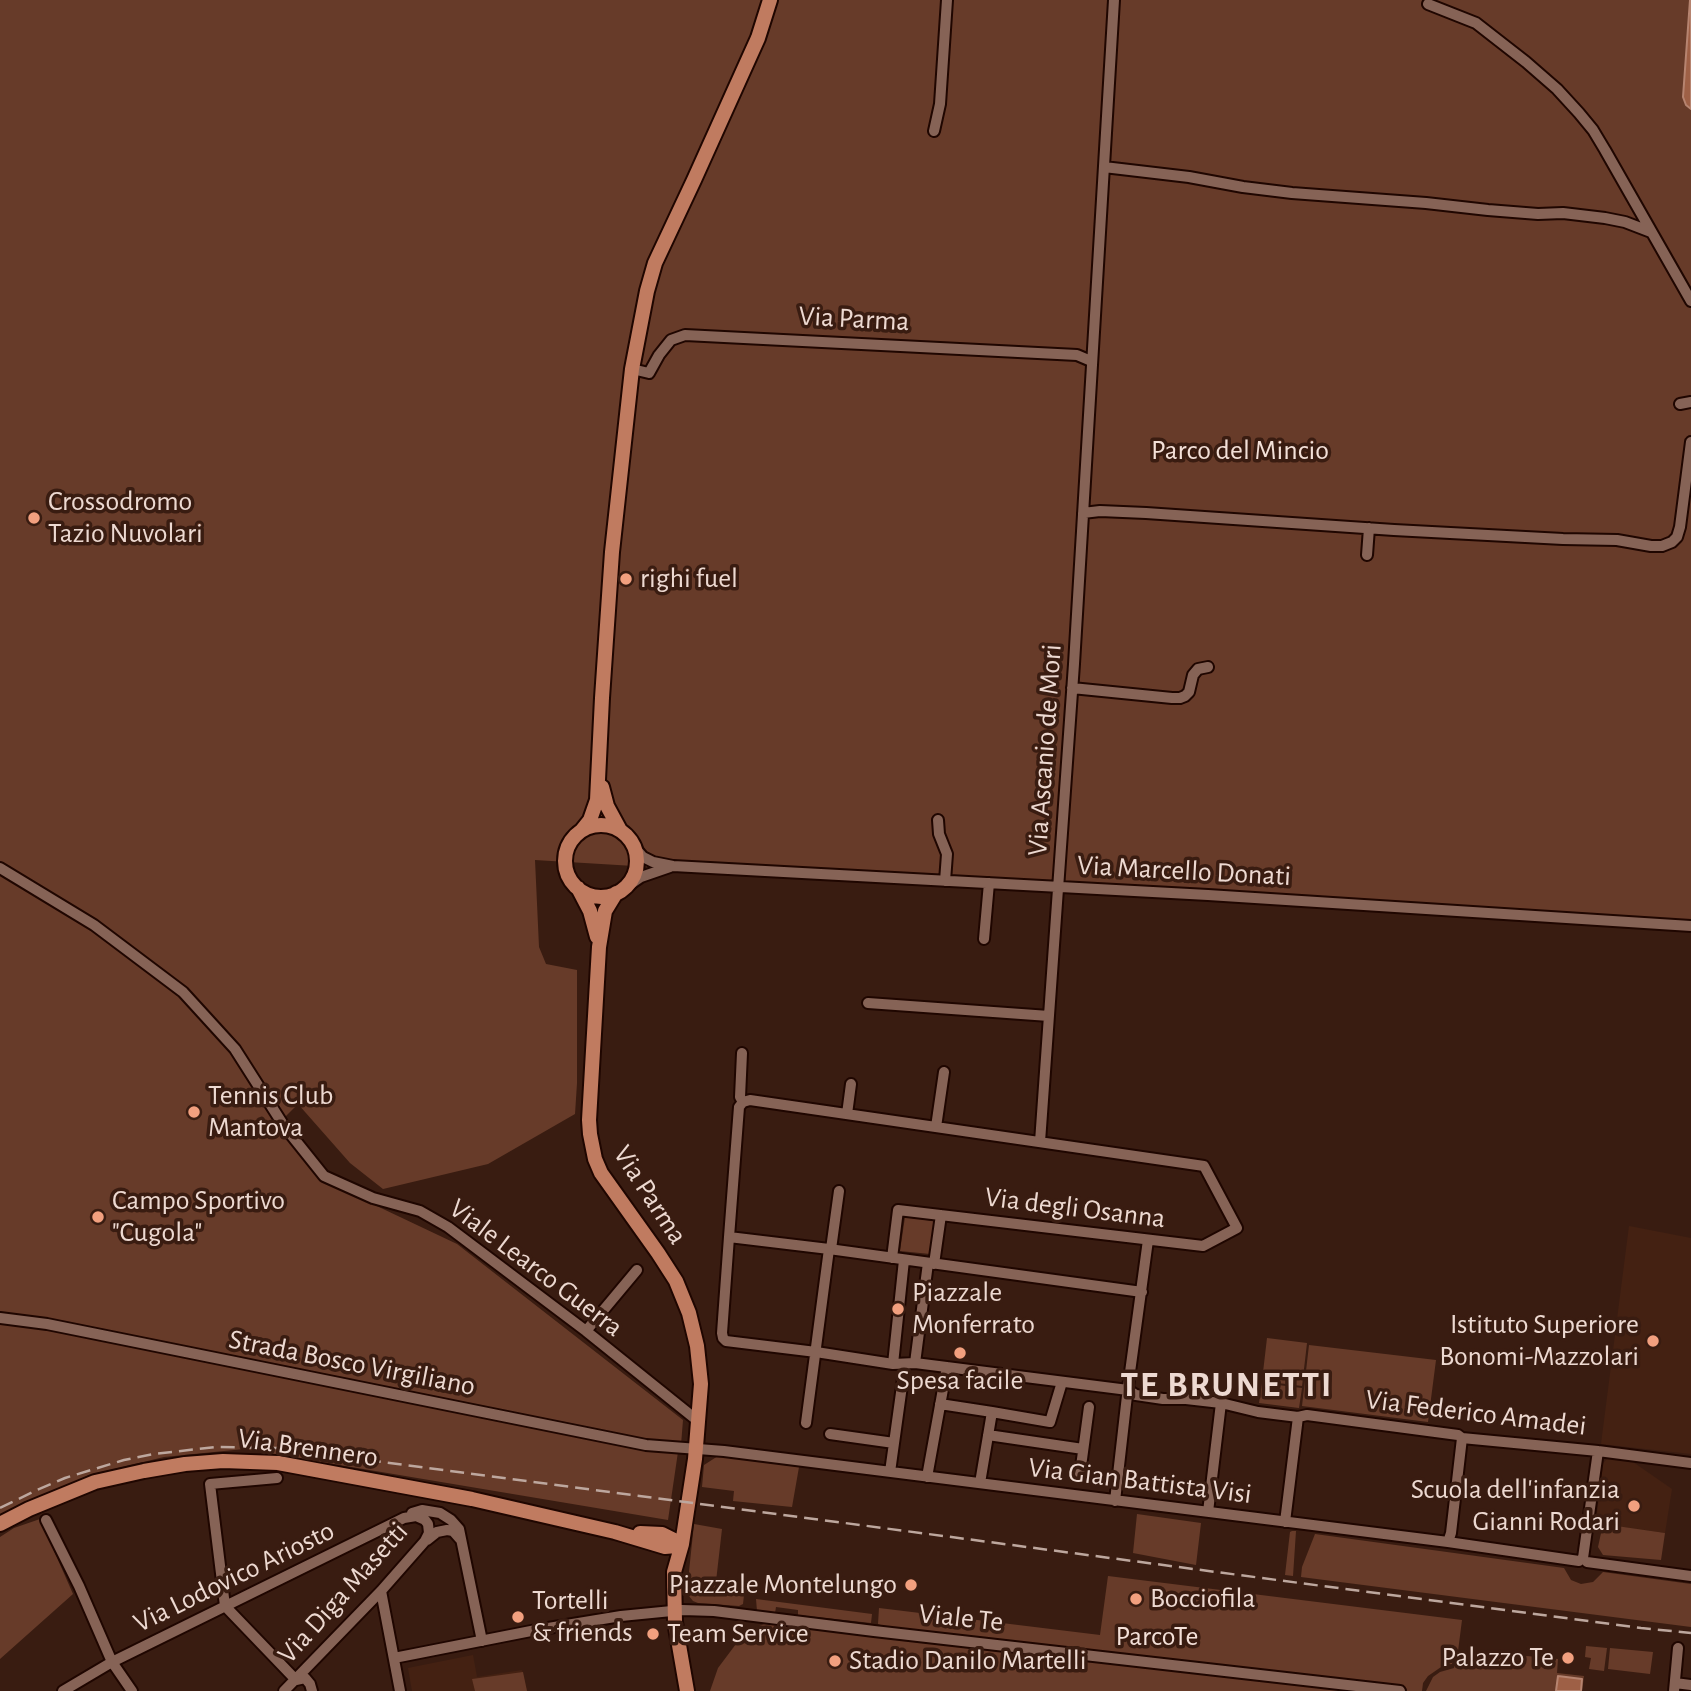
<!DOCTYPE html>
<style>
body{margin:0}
canvas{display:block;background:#391c11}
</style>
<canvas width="1691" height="1691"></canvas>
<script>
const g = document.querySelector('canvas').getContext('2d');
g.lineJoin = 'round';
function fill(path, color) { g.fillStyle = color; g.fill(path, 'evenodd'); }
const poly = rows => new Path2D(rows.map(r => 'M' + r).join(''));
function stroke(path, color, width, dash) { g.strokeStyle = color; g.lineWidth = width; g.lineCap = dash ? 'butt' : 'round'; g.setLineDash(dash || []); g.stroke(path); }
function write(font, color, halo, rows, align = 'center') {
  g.font = font + ' "Alegreya Sans",sans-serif'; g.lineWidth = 7; g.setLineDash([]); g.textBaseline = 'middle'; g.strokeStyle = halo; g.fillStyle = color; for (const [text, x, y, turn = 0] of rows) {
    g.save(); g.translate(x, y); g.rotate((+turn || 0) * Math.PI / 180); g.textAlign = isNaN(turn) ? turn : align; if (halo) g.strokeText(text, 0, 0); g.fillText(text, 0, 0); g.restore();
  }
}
const built = poly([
 [1629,1226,1691,1238,1691,1454,1601,1444],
 [1608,1458,1633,1462,1672,1489,1665,1533,1596,1523,1603,1463],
 [473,1655,477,1677,522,1670,527,1691,412,1691,408,1668]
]);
const green = poly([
 [0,0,1691,0,1691,930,535,860,539,947,546,964,577,970,577,1083,575,1114,488,1164,383,1189,350,1163,298,1104,278,1124,324,1181,457,1244,683,1420,681,1445,679,1445,668,1520,244,1449,164,1457,89,1475,0,1517],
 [905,1217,934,1221,930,1254,900,1251],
 [1267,1338,1307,1343,1302,1386,1262,1381],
 [1309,1345,1436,1360,1428,1422,1302,1406],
 [1262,1383,1302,1388,1299,1408,1259,1403],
 [718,1456,799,1467,792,1507,733,1501,734,1491,702,1487,704,1465],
 [1137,1514,1201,1523,1196,1565,1133,1553],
 [40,1519,73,1594,0,1659,0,1537,14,1528],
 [694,1524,722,1529,715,1590,744,1595,743,1604,739,1606,698,1603,693,1601,689,1596,688,1581],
 [1603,1524,1665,1533,1661,1560,1603,1555,1598,1547],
 [1292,1531,1296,1531,1293,1576,1285,1575,1290,1532],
 [1315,1534,1564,1568,1571,1580,1581,1584,1593,1582,1603,1572,1691,1584,1691,1627,1301,1577,1302,1567],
 [1108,1576,1462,1620,1457,1659,1453,1659,1452,1664,1444,1665,1428,1676,1423,1683,1422,1691,710,1691,718,1668,745,1632,769,1622,924,1641,878,1624,879,1608,1100,1635],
 [756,1599,872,1614,871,1623,798,1615,798,1610,776,1607,775,1613,757,1611],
 [1586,1646,1607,1648,1604,1671,1589,1669,1591,1658,1585,1657],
 [1610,1648,1653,1652,1650,1674,1608,1669],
 [1485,1652,1558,1659,1557,1673,1584,1676,1582,1691,1426,1691,1433,1677,1440,1672,1454,1668,1455,1662,1476,1665,1477,1659,1483,1660],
 [523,1672,527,1691,475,1691,472,1679]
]);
const water = poly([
 [1690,0,1691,0,1691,109,1686,105,1683,97,1690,0],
 [1558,1676,1582,1679,1581,1691,1556,1691,1558,1676]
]);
const minor = poly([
 [1428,4,1476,23,1526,62,1557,89,1579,113,1593,130,1605,150,1691,301],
 [934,131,940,104,947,0],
 [1104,167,1189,177,1243,187,1292,193,1426,203,1488,210,1538,214,1563,213,1605,218,1625,222,1651,232],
 [632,369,649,373,659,355,671,340,685,335,1077,355,1091,361],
 [1680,404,1691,402],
 [1083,513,1100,511,1146,513,1394,530,1563,539,1617,540,1651,546,1662,546,1672,542,1677,537,1680,527,1691,442],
 [1367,555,1369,528],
 [1072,688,1172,698,1180,698,1185,696,1189,692,1193,675,1198,669,1208,667],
 [938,820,939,834,947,854,945,881],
 [635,848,643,857,653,862,673,866,1208,895,1691,926],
 [0,868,94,925,183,992,235,1049,284,1126,324,1176,373,1198,420,1211,448,1227,586,1331,698,1421],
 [625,888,641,877,670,867],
 [984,939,989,883],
 [868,1003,1049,1016],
 [742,1053,740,1097,743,1102],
 [743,1102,739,1107,729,1237,722,1333,723,1338,726,1341,816,1352,893,1364,915,1363,1128,1390,1136,1395,1163,1399,1186,1399,1221,1403,1258,1412,1298,1417,1307,1415,1458,1435,1462,1438,1598,1451,1691,1463],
 [743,1102,750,1100,1204,1166,1237,1228,1203,1246,898,1210,892,1258],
 [847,1114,851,1084],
 [936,1127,944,1072],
 [1040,1142,1074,664,1114,0],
 [729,1237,829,1249,1142,1292],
 [831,1249,839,1191],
 [934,1264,941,1215],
 [0,1318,47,1324,646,1445,724,1451,1448,1542,1579,1561],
 [586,1331,637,1270],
 [915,1363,928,1263],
 [893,1364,904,1260],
 [940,1404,992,1412],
 [806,1423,829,1249],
 [830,1434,894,1443],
 [988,1435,1083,1449],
 [890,1472,905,1364],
 [1080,1474,1089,1407],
 [927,1477,947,1367],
 [277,1478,210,1484,225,1606,296,1680],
 [980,1483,992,1412,1050,1422,1062,1382],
 [1115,1501,1128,1387,1148,1240],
 [1208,1512,1221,1403],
 [412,1513,422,1510,440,1513,451,1520,459,1529,482,1641],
 [46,1520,79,1586,112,1662,132,1691],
 [1285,1522,1298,1417],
 [427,1540,437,1532,447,1530,453,1531,460,1539],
 [1448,1542,1451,1533,1462,1438],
 [1583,1558,1598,1451],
 [1587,1562,1691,1576],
 [381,1591,400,1691],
 [394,1658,536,1630,621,1616,682,1610,714,1611,874,1631,1400,1691],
 [296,1680,305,1678,310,1684,312,1691],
 [1675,1683,1691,1685],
 [63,1691,112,1662,404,1518,416,1516,425,1520,428,1524,429,1533,425,1541,381,1591,284,1691],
 [1674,1691,1678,1648]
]);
const major = poly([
 [602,787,607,806,620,830],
 '565 861a36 36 0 1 1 72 0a36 36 0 1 1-72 0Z',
 [582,830,590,820,597,800,602,698,612,552,632,369,647,291,655,263,694,180,758,38,770,0],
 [578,888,590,911,597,937],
 [616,893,605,911,599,947,589,1120,590,1134,595,1159,601,1173,658,1253,676,1281,689,1313,697,1346,701,1384,695,1459,682,1544,674,1572,675,1622,687,1691],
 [0,1524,29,1509,95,1482,144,1471,185,1464,223,1461,278,1463,472,1499,615,1532,665,1547,676,1546,682,1544],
 [640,1533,662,1534,682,1544]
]);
const rail = poly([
 [0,1508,37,1490,65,1478,124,1460,154,1454,215,1447,276,1448,1641,1628,1691,1633]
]);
const markers = [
 [34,518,7,"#f2a07f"],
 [626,579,7,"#f2a07f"],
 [194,1112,7,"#f2a07f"],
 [98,1217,7,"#f2a07f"],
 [898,1309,7,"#f2a07f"],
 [1653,1341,7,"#f2a07f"],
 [960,1353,7,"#f2a07f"],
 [1634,1506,7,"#f2a07f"],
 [911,1585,7,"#f2a07f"],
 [1136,1599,7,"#f2a07f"],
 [518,1617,7,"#f2a07f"],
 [653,1634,7,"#f2a07f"],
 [1568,1658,7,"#f2a07f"],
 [835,1661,7,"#f2a07f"]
];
const streetNames = [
 ["Via Parma",854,319,3],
 ["Via Ascanio de Mori",1045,750,-86],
 ["Via Marcello Donati",1184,871,3],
 ["Via Parma",650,1195,57],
 ["Via degli Osanna",1075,1208,7],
 ["Viale Learco Guerra",536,1268,37],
 ["Strada Bosco Virgiliano",352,1363,11],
 ["Via Federico Amadei",1476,1413,7],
 ["Via Brennero",308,1448,8],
 ["Via Gian Battista Visi",1140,1481,7],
 ["Via Lodovico Ariosto",234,1577,-26],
 ["Via Diga Masetti",343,1593,-48],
 ["Viale Te",961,1618,6]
];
const parkNames = [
 ["Parco del Mincio",1240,451],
 ["ParcoTe",1157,1637]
];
const poiNames = [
 ["Crossodromo",48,502],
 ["Tazio Nuvolari",48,534],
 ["righi fuel",640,579],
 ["Tennis Club",208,1096],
 ["Mantova",208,1128],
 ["Campo Sportivo",112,1201],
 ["\"Cugola\"",112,1233],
 ["Piazzale",912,1293],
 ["Monferrato",912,1325],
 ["Istituto Superiore",1639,1325,"right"],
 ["Bonomi-Mazzolari",1639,1357,"right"],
 ["Spesa facile",960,1381,"center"],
 ["Scuola dell'infanzia",1620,1490,"right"],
 ["Gianni Rodari",1620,1522,"right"],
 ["Piazzale Montelungo",897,1585,"right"],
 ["Bocciofila",1150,1599],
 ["Tortelli",532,1601],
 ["& friends",532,1633],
 ["Team Service",667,1634],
 ["Palazzo Te",1554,1658,"right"],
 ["Stadio Danilo Martelli",849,1661]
];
const districtNames = [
 ["TE BRUNETTI",1227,1385]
];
fill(built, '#442112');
fill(green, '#673b29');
fill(water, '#9e6046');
stroke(water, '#b68470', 2);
stroke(minor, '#1f0600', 14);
stroke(major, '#1f0600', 18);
stroke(minor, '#866356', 10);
stroke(major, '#c07b60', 14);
stroke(rail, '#bda79e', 2.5, [14, 7]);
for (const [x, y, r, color] of markers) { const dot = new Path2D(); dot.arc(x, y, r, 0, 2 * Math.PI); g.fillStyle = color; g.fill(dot); stroke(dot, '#391c11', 2.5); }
write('28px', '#edd9d1', '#391c11', streetNames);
write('28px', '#f3e0d8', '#391c11', parkNames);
write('28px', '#edd9d1', '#391c11', poiNames, 'left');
g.letterSpacing = '2px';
write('bold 35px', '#edd9d1', '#391c11', districtNames);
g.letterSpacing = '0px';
</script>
